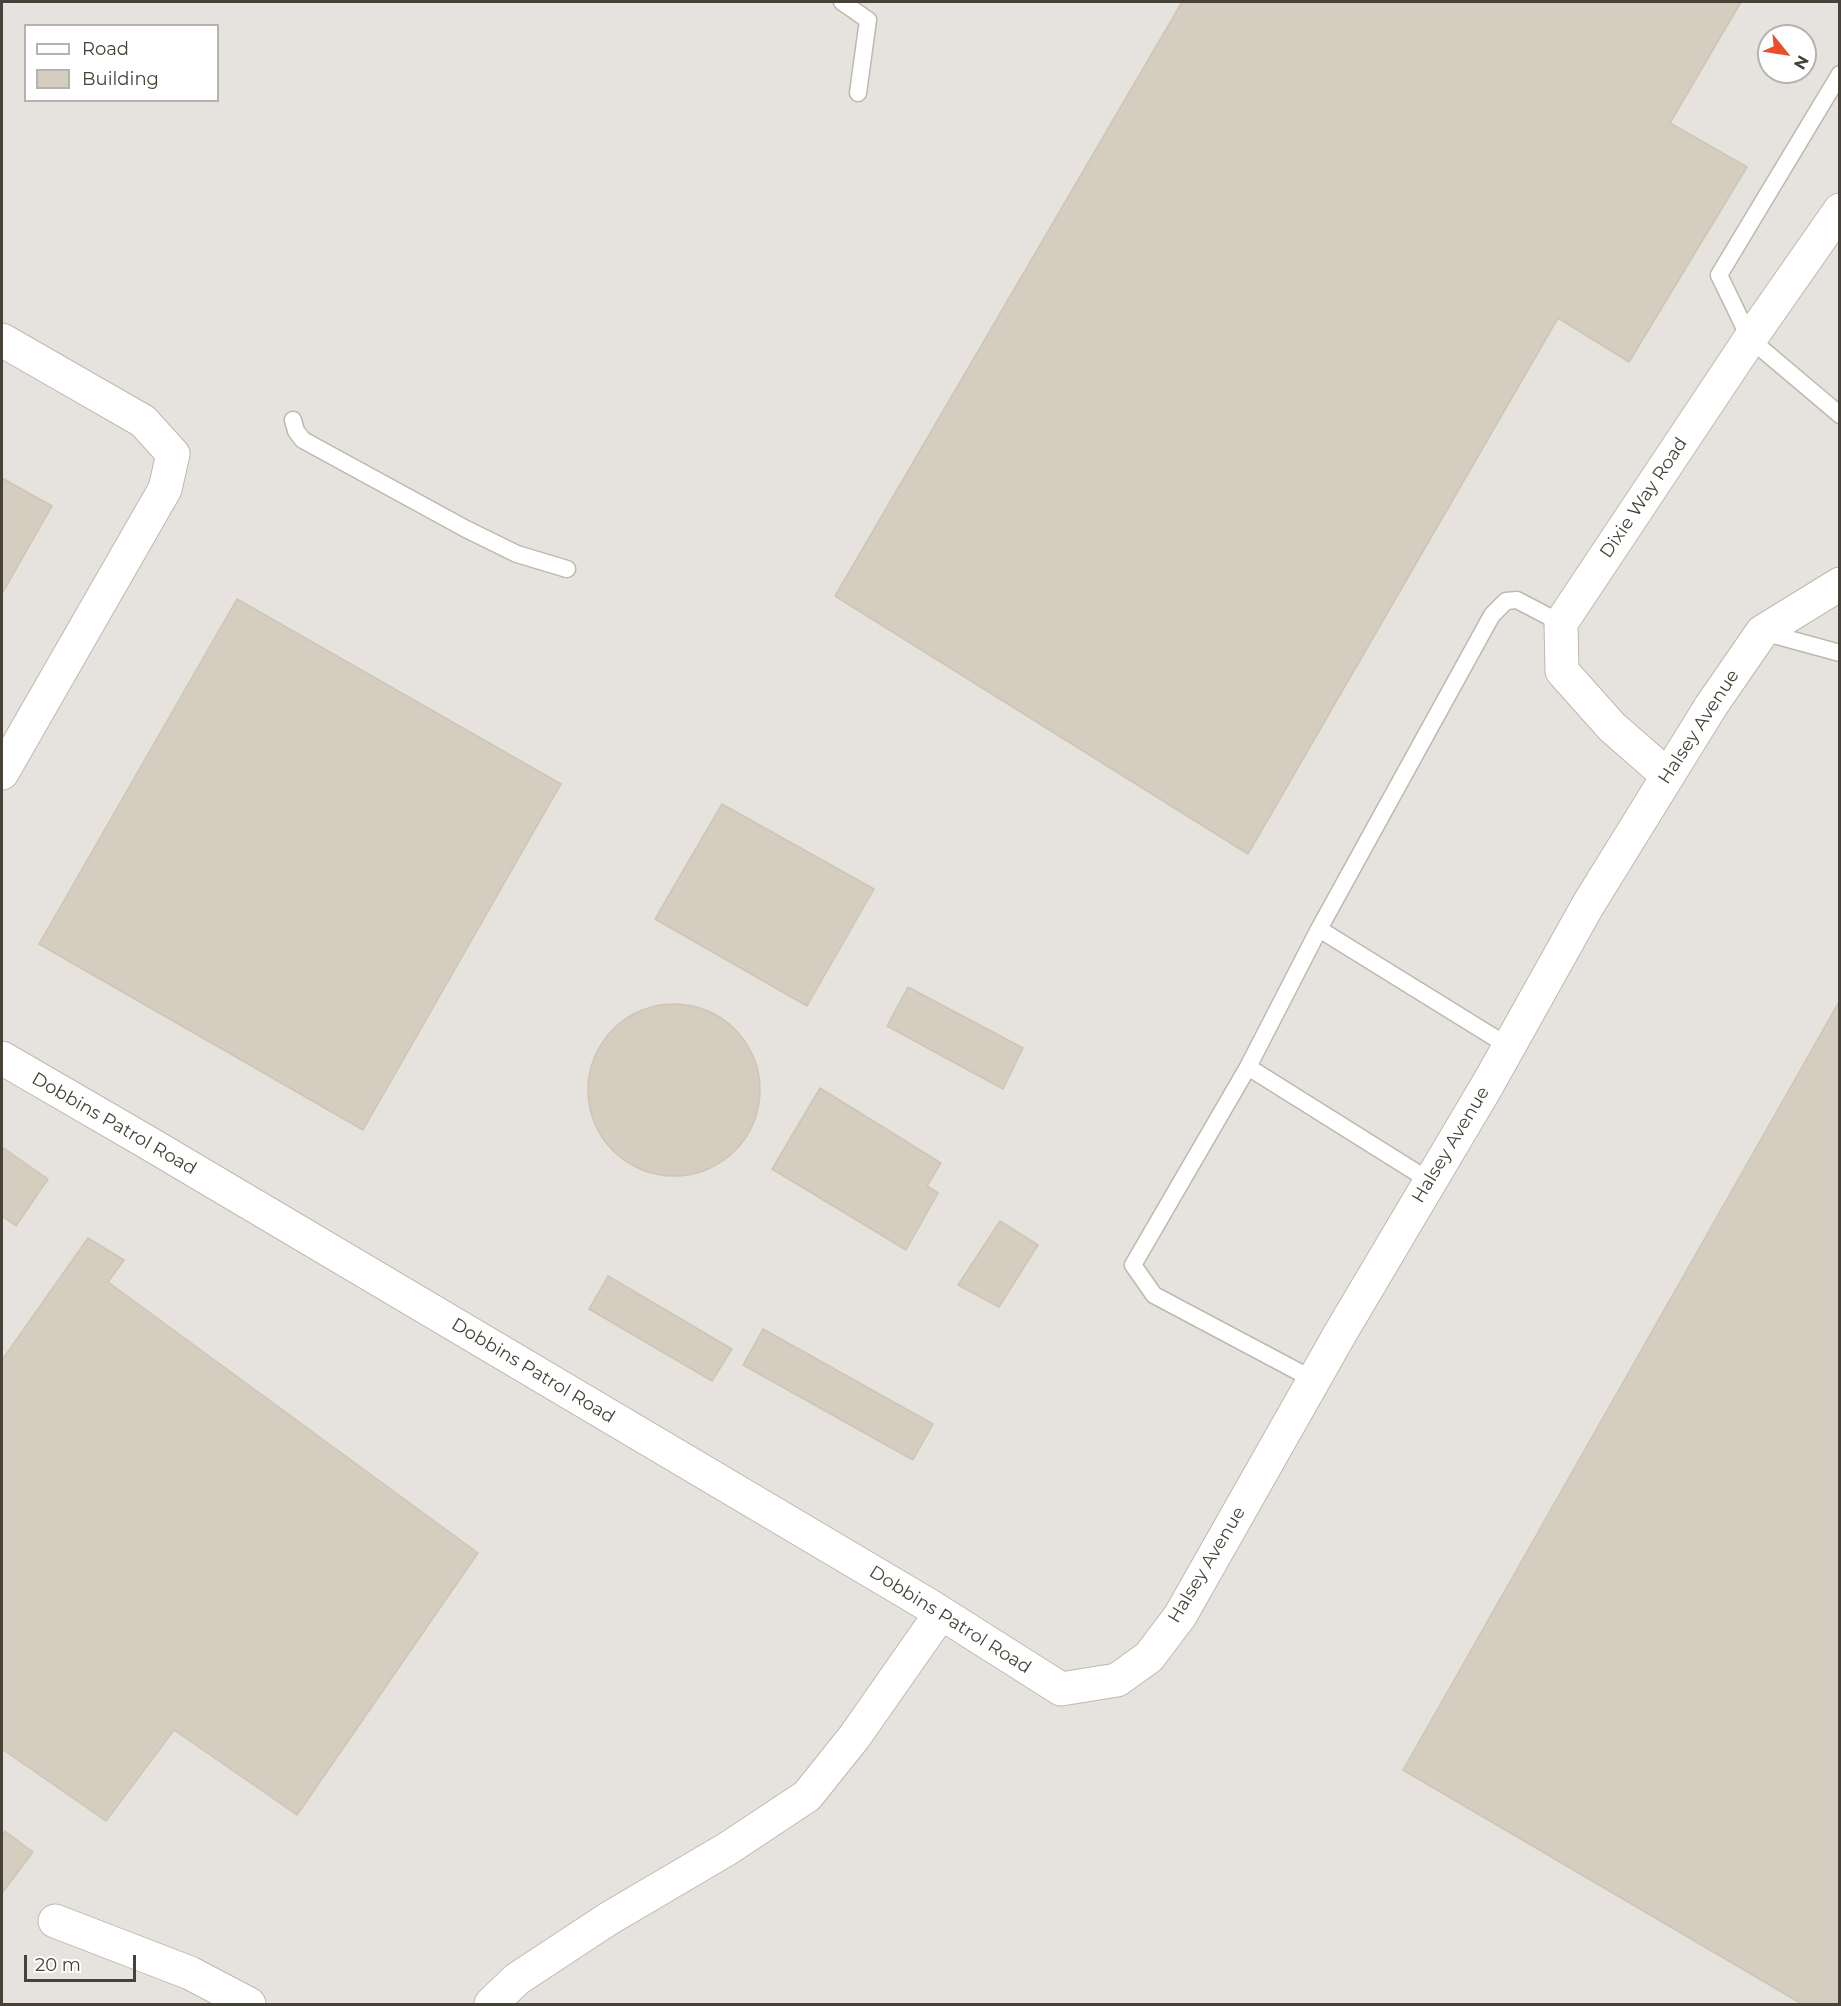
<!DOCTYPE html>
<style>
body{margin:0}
#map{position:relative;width:1841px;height:2006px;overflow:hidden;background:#f3f1e9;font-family:Montserrat,sans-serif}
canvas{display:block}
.frame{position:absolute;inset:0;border:3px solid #474238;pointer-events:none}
.legend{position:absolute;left:24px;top:24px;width:195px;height:78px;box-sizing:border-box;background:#fff;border:2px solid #b5b3af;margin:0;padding:8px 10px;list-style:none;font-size:18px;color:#474238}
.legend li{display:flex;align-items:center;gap:12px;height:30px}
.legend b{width:30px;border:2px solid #b5b3af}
.north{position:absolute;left:1757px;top:24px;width:60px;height:60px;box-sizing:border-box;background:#fff;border:2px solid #b5b3af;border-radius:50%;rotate:120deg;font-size:16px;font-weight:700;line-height:24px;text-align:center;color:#474238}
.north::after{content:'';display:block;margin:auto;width:21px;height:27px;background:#ea4e2a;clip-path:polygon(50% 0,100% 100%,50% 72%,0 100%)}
.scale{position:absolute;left:24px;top:1955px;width:112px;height:27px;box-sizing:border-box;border:3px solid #474238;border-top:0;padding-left:8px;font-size:18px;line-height:21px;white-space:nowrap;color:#474238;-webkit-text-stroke:4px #fff;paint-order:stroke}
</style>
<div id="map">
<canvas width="1841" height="2006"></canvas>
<div class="frame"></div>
<ul class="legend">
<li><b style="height:8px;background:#fff"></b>Road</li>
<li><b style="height:16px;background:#d4cdc0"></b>Building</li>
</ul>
<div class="north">N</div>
<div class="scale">20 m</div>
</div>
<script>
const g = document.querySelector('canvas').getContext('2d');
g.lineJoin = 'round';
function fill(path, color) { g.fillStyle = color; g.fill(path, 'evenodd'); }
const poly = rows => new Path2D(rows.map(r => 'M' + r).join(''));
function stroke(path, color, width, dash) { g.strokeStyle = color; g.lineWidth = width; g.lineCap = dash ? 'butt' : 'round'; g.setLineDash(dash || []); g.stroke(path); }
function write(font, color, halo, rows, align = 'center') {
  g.font = font + ' Montserrat,sans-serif'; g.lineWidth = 5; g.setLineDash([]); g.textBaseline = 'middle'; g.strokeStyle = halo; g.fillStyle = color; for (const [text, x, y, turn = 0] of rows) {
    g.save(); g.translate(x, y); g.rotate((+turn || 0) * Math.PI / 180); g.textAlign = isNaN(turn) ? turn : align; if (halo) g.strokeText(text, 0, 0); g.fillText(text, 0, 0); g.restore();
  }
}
const industrial = poly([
 [2,2,1839,2,1839,2004,2,2004],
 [26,26,218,26,218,100,26,100],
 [1769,36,1805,36,1805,72,1769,72]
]);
const building = poly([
 [1182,2,1741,2,1670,123,1747,167,1629,362,1558,318,1248,854,835,596,1182,2],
 [2,478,52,506,2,594,2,478],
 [237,599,561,784,363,1130,39,944,237,599],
 [722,804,874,889,807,1006,655,919,722,804],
 [908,987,1023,1048,1003,1089,887,1026,908,987],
 [1840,1000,1840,2004,1802,2004,1403,1770,1840,1000],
 '588 1090a86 86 0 1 1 172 0a86 86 0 1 1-172 0Z',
 [820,1088,941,1163,927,1186,938,1193,906,1250,772,1169,820,1088],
 [2,1147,48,1179,16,1226,2,1216,2,1147],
 [1000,1221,1038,1245,999,1307,958,1285,1000,1221],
 [88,1238,124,1260,108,1282,478,1553,297,1815,174,1730,106,1821,2,1749,2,1360,88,1238],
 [608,1276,732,1349,712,1381,589,1309,608,1276],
 [763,1329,933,1424,913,1460,743,1365,763,1329],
 [5,1831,33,1852,2,1893,2,1836,5,1831]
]);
const service = poly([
 [842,2,868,20,858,93],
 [1840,74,1719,275,1750,339,1840,415],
 [293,420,296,431,303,440,466,529,517,554,567,569],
 [1763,632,1840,653],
 [1319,929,1508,1046],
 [1248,1067,1430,1181],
 [1314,1380,1154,1295,1133,1265,1248,1067,1319,929,1492,615,1506,601,1517,600,1561,623]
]);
const minor = poly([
 [2,340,143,421,173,454,165,489,2,773],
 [1668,776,1612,727,1562,671,1561,623,1750,339,1840,210],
 [2,1058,145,1141,930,1606,1061,1689,1117,1680,1149,1657,1180,1616,1341,1332,1488,1084,1588,905,1711,706,1762,632,1840,584],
 [55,1921,190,1973,249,2004],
 [491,2004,517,1979,608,1919,727,1849,807,1796,855,1736,941,1613]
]);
const streetNames = [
 ["Dixie Way Road",1644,498,-56],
 ["Halsey Avenue",1699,727,-57],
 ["Dobbins Patrol Road",114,1124,30],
 ["Halsey Avenue",1451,1145,-59],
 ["Dobbins Patrol Road",533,1371,31],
 ["Halsey Avenue",1207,1565,-59],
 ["Dobbins Patrol Road",950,1620,32]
];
fill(industrial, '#e6e3de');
fill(building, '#d4cdc0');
stroke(building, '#cfc5b3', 1.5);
stroke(service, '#beb9ad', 19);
stroke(minor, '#beb9ad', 35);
stroke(service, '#fff', 16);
stroke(minor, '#fff', 33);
write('18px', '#474238', '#fff', streetNames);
</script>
